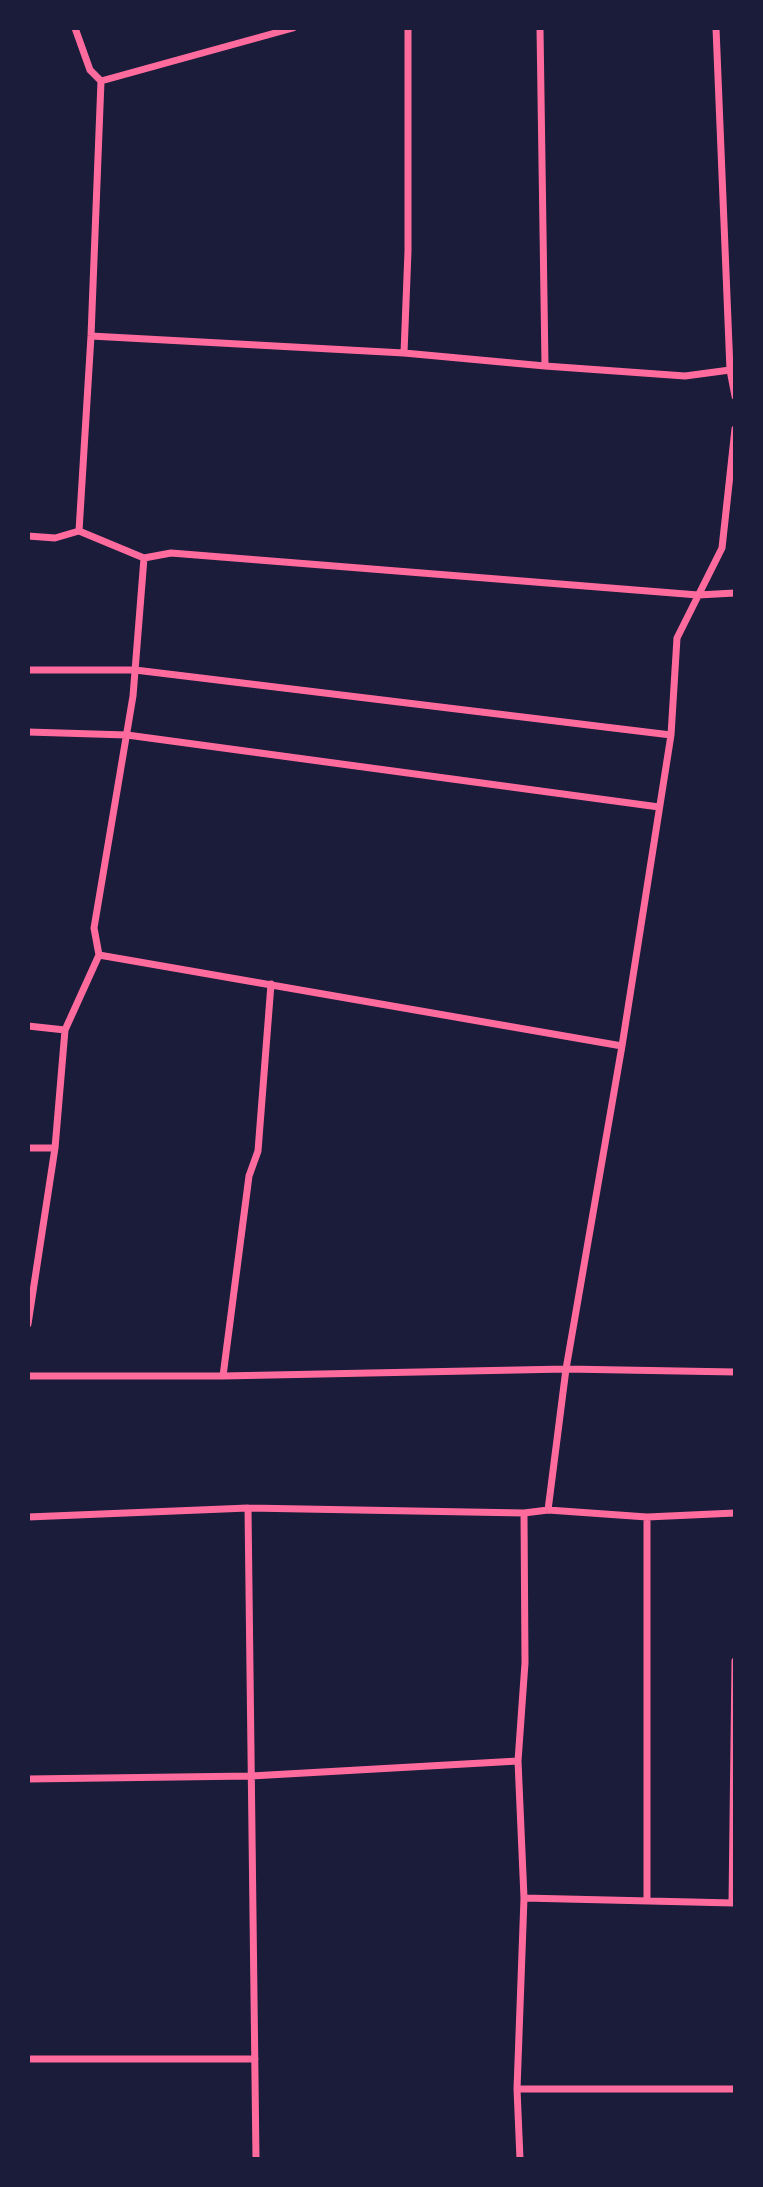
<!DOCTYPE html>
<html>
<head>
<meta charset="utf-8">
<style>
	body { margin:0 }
	#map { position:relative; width:763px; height:2187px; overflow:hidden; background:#1b1b3a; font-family:Manrope,sans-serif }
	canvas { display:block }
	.frame { position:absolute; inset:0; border:30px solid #1b1b3a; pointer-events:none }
</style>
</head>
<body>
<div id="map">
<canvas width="763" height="2187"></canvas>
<div class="frame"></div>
</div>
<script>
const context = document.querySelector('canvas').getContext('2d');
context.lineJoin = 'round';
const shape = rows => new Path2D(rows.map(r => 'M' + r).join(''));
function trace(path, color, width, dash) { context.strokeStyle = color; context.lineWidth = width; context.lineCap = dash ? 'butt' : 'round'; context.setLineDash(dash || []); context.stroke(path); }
trace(shape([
	[75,28,90,70,101,81,91,336,79,531],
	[540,28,545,366],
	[716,28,730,370,735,396],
	[101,81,293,28],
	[91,336,404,353,545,366,685,376,730,370,735,367],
	[404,353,408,251,408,28],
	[28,536,55,538,79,531,144,558,171,553,698,595,735,593],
	[28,670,135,670,671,735],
	[28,732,127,735,659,807],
	[99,955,622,1046],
	[28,1026,65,1030],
	[28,1148,55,1148],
	[28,1324,55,1148,65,1030,99,955,94,928,133,696,144,558],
	[28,1376,223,1376,566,1369,735,1372],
	[223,1376,249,1176,258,1151,271,984],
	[248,1508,524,1513,548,1510,647,1517,735,1513],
	[548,1510,566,1369,622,1046,671,735,677,638,722,548,735,429],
	[28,1517,248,1508,256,2159],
	[647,1517,647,1900],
	[28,1779,251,1776,518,1761],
	[524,1898,733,1903],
	[732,1903,735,1661],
	[28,2059,255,2059],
	[517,2089,735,2089],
	[520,2159,517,2089,524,1898,518,1761,525,1663,524,1513]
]), '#ff6b9d', 7);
</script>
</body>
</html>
